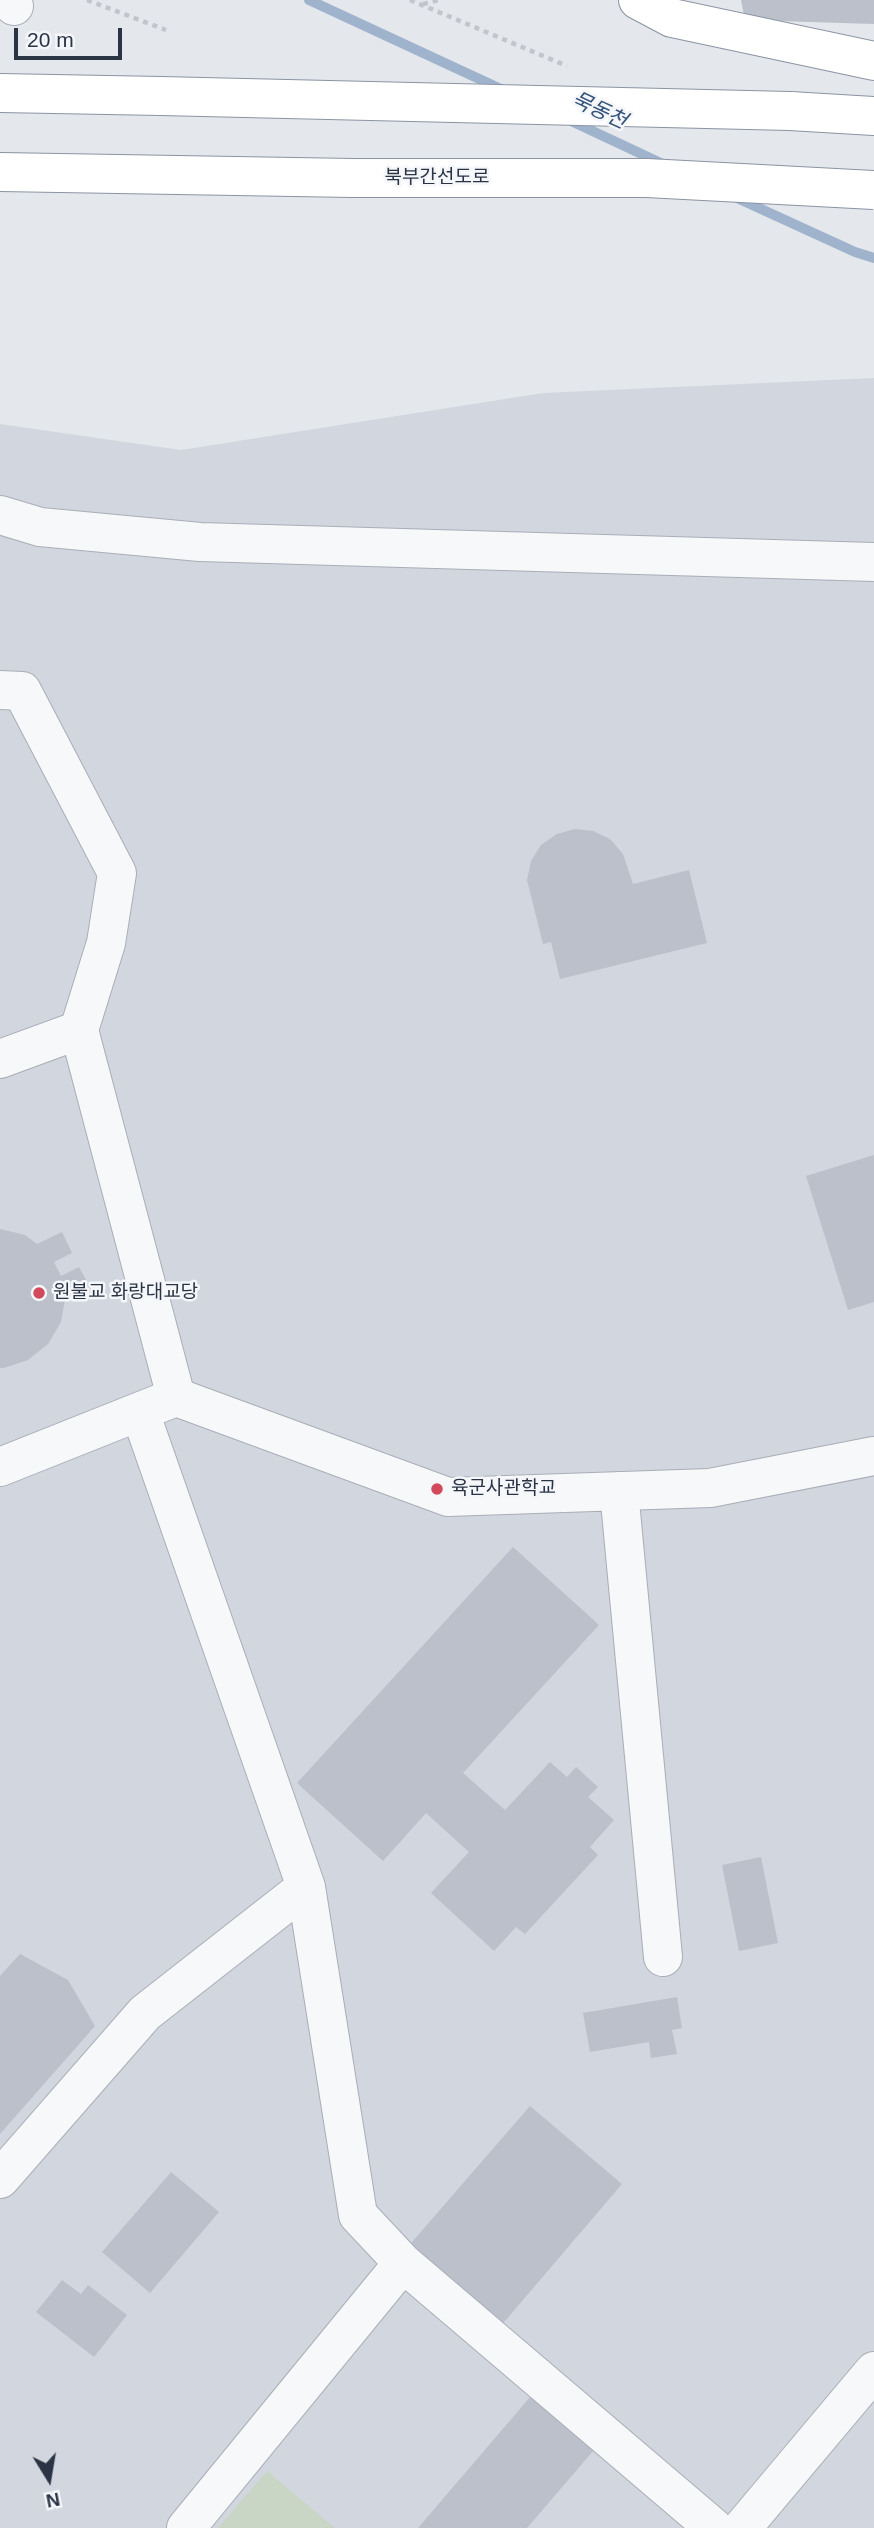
<!DOCTYPE html>
<html>
<head>
<meta charset="utf-8">
<style>
	body { margin:0 }
	#map { position:relative; width:874px; height:2528px; overflow:hidden; background:#e4e7ec; font-family:Arial,sans-serif }
	canvas { display:block }
	.north { position:absolute; left:14px; top:2444px; width:70px; height:70px; -webkit-text-stroke:5px #f4f6f9; paint-order:stroke; rotate:169deg; font-size:19px; font-weight:700; line-height:28px; text-align:center; color:#2b3445 }
	.north::after { content:''; display:block; margin:auto; width:24px; height:32px; background:#2b3445; clip-path:polygon(50% 0,100% 100%,50% 72%,0 100%) }
	.scale { position:absolute; left:14px; top:28px; width:108px; height:32px; box-sizing:border-box; border:4px solid #2b3445; border-top:0; padding-left:9px; font-size:21px; line-height:24px; white-space:nowrap; color:#2b3445; -webkit-text-stroke:5px #f4f6f9; paint-order:stroke }
</style>
</head>
<body>
<div id="map">
<canvas width="874" height="2528"></canvas>
<div class="north">N</div>
<div class="scale">20 m</div>
</div>
<script>
const context = document.querySelector('canvas').getContext('2d');
context.lineJoin = 'round';
function fillPath(path, color) { context.fillStyle = color; context.fill(path, 'evenodd'); }
const shape = rows => new Path2D(rows.map(r => 'M' + r).join(''));
function trace(path, color, width, dash) { context.strokeStyle = color; context.lineWidth = width; context.lineCap = dash ? 'butt' : 'round'; context.setLineDash(dash || []); context.stroke(path); }
function label(font, color, halo, rows, align = 'center') {
  context.font = font + ' Arial,"Noto Sans KR",sans-serif'; context.lineWidth = 5; context.setLineDash([]); context.textBaseline = 'middle'; context.strokeStyle = halo; context.fillStyle = color; for (const [text, x, y, turn = 0] of rows) {
    context.save(); context.translate(x, y); context.rotate((+turn || 0) * Math.PI / 180); context.textAlign = isNaN(turn) ? turn : align; if (halo) context.strokeText(text, 0, 0); context.fillText(text, 0, 0); context.restore();
  }
}
fillPath(shape([
	[874,378,874,2528,0,2528,0,424,181,450,543,393]
]), '#d2d6de');
fillPath(shape([
	[267,2471,335,2528,218,2528]
]), '#c9d6c5');
trace(shape([
	[309,0,503,90],
	[569,120,665,165],
	[737,198,855,252,874,258]
]), '#9fb4cc', 10);
fillPath(shape([
	[741,0,874,0,874,24,745,20],
	[575,829,593,831,610,839,623,854,633,884,689,870,707,943,560,979,551,942,543,944,527,880,531,861,541,845,557,834],
	[874,1155,874,1302,848,1310,806,1176],
	[0,1229,25,1235,37,1244,62,1232,72,1253,54,1262,61,1276,79,1267,90,1287,65,1300,61,1322,48,1344,28,1360,4,1368,0,1368],
	[513,1547,599,1625,463,1773,505,1810,550,1762,567,1777,576,1767,598,1787,588,1797,614,1820,590,1847,598,1855,525,1934,516,1927,494,1951,431,1893,469,1852,426,1813,383,1861,297,1783],
	[761,1857,778,1943,739,1951,722,1865],
	[20,1954,68,1980,95,2026,0,2134,0,1976],
	[677,1997,682,2028,672,2030,677,2054,651,2058,649,2042,590,2052,583,2013],
	[530,2106,622,2184,499,2328,406,2249],
	[171,2172,219,2212,150,2293,102,2252],
	[62,2280,81,2294,88,2285,127,2315,94,2357,36,2312],
	[537,2389,600,2443,527,2528,418,2528]
]), '#bbc0ca');
const minor = shape([
	[7,0,14,6],
	[0,515,40,527,200,542,874,562],
	[0,690,22,691,117,873,106,943,79,1030,176,1397],
	[0,1059,79,1030],
	[140,1412,306,1887,358,2215,403,2263],
	[0,1467,176,1397,448,1497,710,1488,874,1456],
	[619,1491,663,1957],
	[0,2179,145,2013,306,1887],
	[186,2528,403,2263,714,2528],
	[742,2528,874,2371]
]);
const highway = shape([
	[638,0,672,18,874,61],
	[0,93,161,96],
	[790,111,874,116],
	[0,172,353,178]
]);
trace(minor, '#a9aeb7', 40);
trace(highway, '#8b94a3', 40);
trace(shape([
	[87,0,166,30],
	[410,0,567,66],
	[423,4,439,0]
]), '#c2c5cb', 4.5, [5, 5]);
trace(minor, '#f7f8fa', 38);
trace(highway, '#fff', 38);
const highwayBridge = shape([
	[161,96,790,111],
	[353,178,647,178,874,190]
]);
trace(highwayBridge, '#8b94a3', 40, []);
trace(highwayBridge, '#fff', 38);
for (const [x, y, r, color] of [
	[39,1293,7,"#d1495b"],
	[437,1489,7,"#d1495b"]
]) { const dot = new Path2D(); dot.arc(x, y, r, 0, 2 * Math.PI); context.fillStyle = color; context.fill(dot); trace(dot, '#f4f6f9', 2.5); }
label('19px', '#2b3445', '#f4f6f9', [
	["북부간선도로",437,178]
]);
label('19px', '#2b3445', '#f4f6f9', [
	["원불교 화랑대교당",53,1293],
	["육군사관학교",451,1489]
], 'left');
label('italic 21px', '#34527a', '#f4f6f9', [
	["묵동천",599,111,25]
]);
</script>
</body>
</html>
